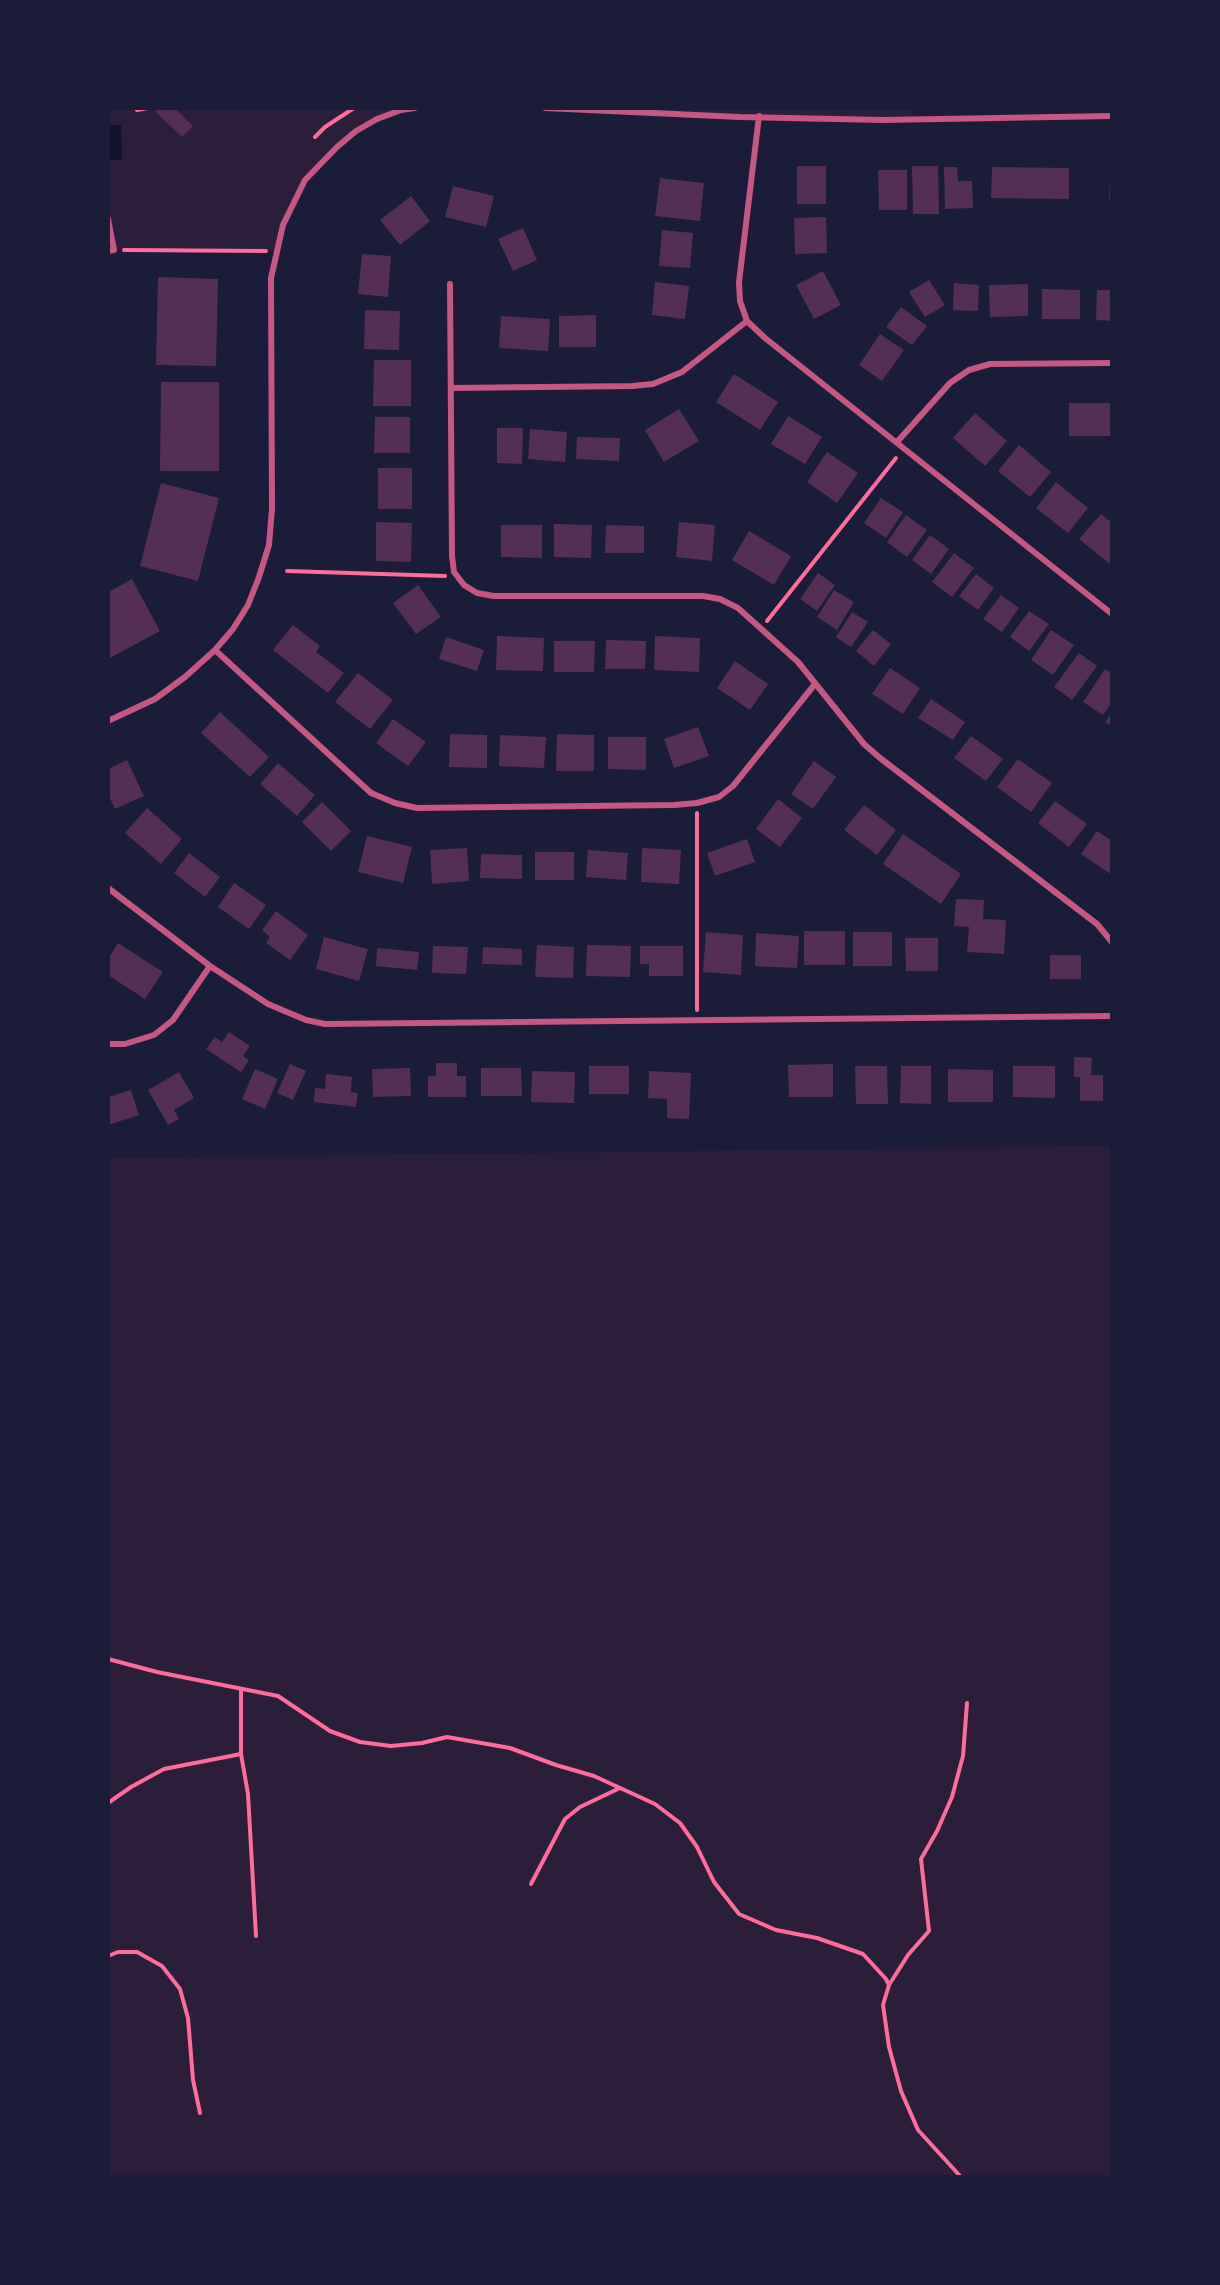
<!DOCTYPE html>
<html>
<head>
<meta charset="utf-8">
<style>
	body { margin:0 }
	#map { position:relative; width:1220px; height:2285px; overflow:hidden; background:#1b1b3a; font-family:Mulish,sans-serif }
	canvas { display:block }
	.frame { position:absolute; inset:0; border:110px solid #1b1b3a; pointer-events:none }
</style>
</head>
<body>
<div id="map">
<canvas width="1220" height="2285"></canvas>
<div class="frame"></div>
</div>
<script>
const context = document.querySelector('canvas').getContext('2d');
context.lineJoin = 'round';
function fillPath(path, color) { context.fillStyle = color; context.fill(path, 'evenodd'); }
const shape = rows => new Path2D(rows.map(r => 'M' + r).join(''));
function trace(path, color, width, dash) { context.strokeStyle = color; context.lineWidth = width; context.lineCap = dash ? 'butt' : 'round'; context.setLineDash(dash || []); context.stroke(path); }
fillPath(shape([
	[108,108,415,108,401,110,356,131,319,164,292,204,276,251,114,250,108,219],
	[545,108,914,108,913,119,883,120],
	[1112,1146,1112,2177,108,2177,108,1158]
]), '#2a1e3b');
fillPath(shape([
	[108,125,121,125,122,160,108,160]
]), '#12122b');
fillPath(shape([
	[158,108,175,108,193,126,182,137,155,111],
	[797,166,826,166,826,204,797,204],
	[912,166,938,166,939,214,913,214],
	[944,167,957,167,958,181,972,181,973,208,945,209],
	[992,167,1069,168,1069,199,991,198],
	[878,170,907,170,907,210,879,210],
	[660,178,704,183,700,221,655,216],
	[1110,182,1112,182,1112,201,1109,201],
	[453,186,494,196,486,227,445,217],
	[411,196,430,221,400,245,380,220],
	[826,217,827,253,795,254,794,218],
	[523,228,537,260,513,271,498,239],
	[662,230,693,233,690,268,659,266],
	[362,254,391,256,388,297,358,294],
	[823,271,841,305,814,319,796,285],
	[158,277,218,279,216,366,156,365],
	[929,280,945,305,925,317,909,292],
	[655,282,689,286,685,319,652,315],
	[954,283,979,285,978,311,953,310],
	[1028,284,1028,316,990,317,989,285],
	[1042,289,1080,290,1080,319,1042,319],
	[1097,290,1112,290,1112,321,1096,320],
	[901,307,927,326,912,345,886,327],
	[365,310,400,311,399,350,364,349],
	[596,315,596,347,559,347,559,316],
	[501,316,550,319,548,351,499,348],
	[880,334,904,350,882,381,859,365],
	[374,360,411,360,411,406,373,406],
	[734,374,778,402,760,430,716,402],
	[161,382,219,382,219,471,160,471],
	[1069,403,1110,403,1110,436,1069,436],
	[679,409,699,441,664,462,645,430],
	[975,413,1007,441,985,466,953,438],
	[788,416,822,437,805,464,771,444],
	[375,417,410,417,410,453,374,453],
	[497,428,523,428,522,464,497,463],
	[530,429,567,432,565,462,528,459],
	[577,437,620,438,619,461,576,459],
	[1019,445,1051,472,1030,497,998,471],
	[827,452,858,473,837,503,807,482],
	[378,468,412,468,412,509,378,509],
	[1056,482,1088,508,1068,533,1036,508],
	[161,483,219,498,198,581,140,566],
	[881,498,903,512,886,538,864,523],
	[1101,514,1112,523,1111,565,1079,539],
	[906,515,927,530,907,557,887,542],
	[376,522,412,523,411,562,376,561],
	[679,522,715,525,712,561,676,557],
	[554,524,592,525,591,558,554,557],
	[501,525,542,525,542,558,501,557],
	[606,525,644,526,644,553,605,553],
	[749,531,791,556,774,585,732,560],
	[930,535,949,549,931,574,912,560],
	[954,553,974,568,952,597,932,582],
	[818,573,835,585,817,611,800,599],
	[976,574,994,588,978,610,959,596],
	[132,579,160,631,108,659,108,592],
	[418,585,441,617,416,634,393,603],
	[834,590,854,602,837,630,817,617],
	[1001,595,1019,608,1002,632,983,619],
	[1029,611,1049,624,1029,651,1010,637],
	[852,612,868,622,851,647,836,637],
	[293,625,320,646,316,652,344,673,328,693,273,650],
	[873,630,891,644,874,666,856,651],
	[1051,630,1074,645,1053,675,1031,660],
	[497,636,544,638,543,671,496,670],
	[655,636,700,638,699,672,654,670],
	[446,637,484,650,477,671,439,659],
	[606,640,646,641,645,669,605,669],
	[554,641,595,641,594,672,554,672],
	[1079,653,1097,666,1072,700,1054,687],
	[735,661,768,684,750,710,717,688],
	[890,668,920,688,903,714,872,694],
	[1105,669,1112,673,1112,702,1103,715,1083,702],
	[358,673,393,700,370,729,335,702],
	[931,699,965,722,953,740,918,718],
	[220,712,269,757,250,777,201,733],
	[1112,712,1112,726,1105,722],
	[393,719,426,742,408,766,376,743],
	[698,727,709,756,674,768,664,739],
	[450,734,487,735,487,768,449,767],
	[557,734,594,735,594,771,556,771],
	[500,735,546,737,544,768,499,766],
	[971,736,1003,759,986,781,954,758],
	[608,737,646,737,646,770,608,769],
	[1018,759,1052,783,1031,812,997,787],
	[127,760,144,796,115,809,108,794,108,769],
	[814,761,836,777,813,809,791,794],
	[278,763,315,795,297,816,260,784],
	[778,799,802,818,780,847,756,829],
	[1055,801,1087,824,1069,847,1038,823],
	[322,802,351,831,331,851,302,822],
	[864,805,896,830,877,855,844,830],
	[147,808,182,839,161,864,125,833],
	[1097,831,1112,841,1112,875,1081,854],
	[903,834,961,874,941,904,883,864],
	[367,836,412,847,403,883,358,872],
	[747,839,755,862,715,876,707,853],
	[467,848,469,881,432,884,430,850],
	[642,848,681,850,679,884,641,882],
	[588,850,628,853,626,880,586,877],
	[535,852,574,852,574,880,535,880],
	[189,853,220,877,205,897,174,873],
	[481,854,522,855,522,879,480,878],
	[234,883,266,905,249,929,218,907],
	[956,899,984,900,983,919,1006,920,1004,954,967,952,969,927,954,926],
	[276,911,308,935,290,960,266,943,270,937,262,930],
	[804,931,845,931,845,965,804,965],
	[706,932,743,935,741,975,703,972],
	[853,932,892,932,892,966,853,966],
	[756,933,799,936,797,968,755,966],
	[324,937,368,949,359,981,316,969],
	[905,938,938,938,938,971,906,971],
	[118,943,163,972,145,999,108,975,108,959],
	[537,945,574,947,573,978,535,977],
	[587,945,631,946,630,977,586,976],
	[433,946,468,947,466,974,432,973],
	[640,946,683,946,683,976,649,976,649,964,640,964],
	[483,947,522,949,522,965,482,964],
	[377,948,419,952,417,970,376,966],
	[1050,955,1081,955,1081,979,1050,979],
	[229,1032,250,1046,243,1056,249,1060,241,1072,206,1049,215,1037,222,1042],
	[1074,1057,1092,1058,1091,1075,1103,1075,1103,1101,1080,1101,1080,1077,1074,1077],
	[436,1063,457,1063,457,1076,466,1076,466,1097,428,1097,428,1076,436,1076],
	[290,1064,306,1071,293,1100,277,1093],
	[833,1064,833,1097,789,1097,788,1065],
	[589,1066,629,1066,629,1094,589,1094],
	[855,1066,887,1066,888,1104,856,1104],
	[901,1066,931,1066,931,1104,900,1103],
	[1013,1066,1055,1066,1055,1098,1013,1097],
	[410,1068,411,1096,373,1097,372,1069],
	[481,1068,521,1068,522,1096,481,1096],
	[255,1069,278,1079,265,1109,242,1099],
	[948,1069,993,1070,993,1102,948,1102],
	[532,1071,575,1072,574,1103,531,1102],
	[649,1071,691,1073,689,1119,667,1118,667,1099,648,1098],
	[179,1072,194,1098,174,1110,179,1119,168,1125,148,1090],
	[326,1074,352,1077,351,1092,358,1093,356,1107,314,1102,315,1088,325,1089],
	[131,1090,139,1115,108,1125,108,1097]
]), '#542f53');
trace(shape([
	[136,108,137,110,148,108],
	[315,137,325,127,354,108],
	[124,250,266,251],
	[287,571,445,576],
	[767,621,896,458],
	[697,1010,697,813],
	[108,1659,157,1672,278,1696,330,1731,360,1742,391,1746,422,1743,447,1737,510,1748,556,1765,594,1776,655,1804,680,1823,697,1847,714,1882,739,1914,776,1930,817,1938,863,1954,886,1979,889,1985],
	[241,1689,241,1754,248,1794,256,1936],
	[108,1803,131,1787,164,1769,241,1754],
	[531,1884,565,1819,580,1807,620,1788],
	[108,1956,118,1952,137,1952,162,1966,180,1989,188,2018,193,2080,200,2113],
	[961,2177,918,2130,901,2091,889,2047,883,2005,889,1985,908,1955,929,1931,921,1859,937,1831,952,1797,963,1756,967,1703]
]), '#ff6b9d', 4);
trace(shape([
	[545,108,739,117,883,120,1112,116],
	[759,116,739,282,740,301,747,321,765,338,1112,614],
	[108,219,114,250,108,251],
	[450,284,452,556,454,572,464,585,477,593,494,596,703,596,720,599,738,608,798,662,864,744,880,758,1097,924,1112,942],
	[451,388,632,386,653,384,682,372,747,321],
	[897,442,950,383,969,370,990,364,1112,363],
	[215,650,371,793,395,803,417,808,674,805,697,803,719,797,733,786,815,684],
	[108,721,155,699,185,677,215,650,233,629,248,605,259,577,269,545,272,509,271,278,283,225,305,180,337,147,356,131,377,119,401,110,415,108],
	[108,888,210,966,268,1004,306,1020,325,1024,1112,1016],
	[108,1044,125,1044,154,1035,173,1020,210,966]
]), '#c65784', 6);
</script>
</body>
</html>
